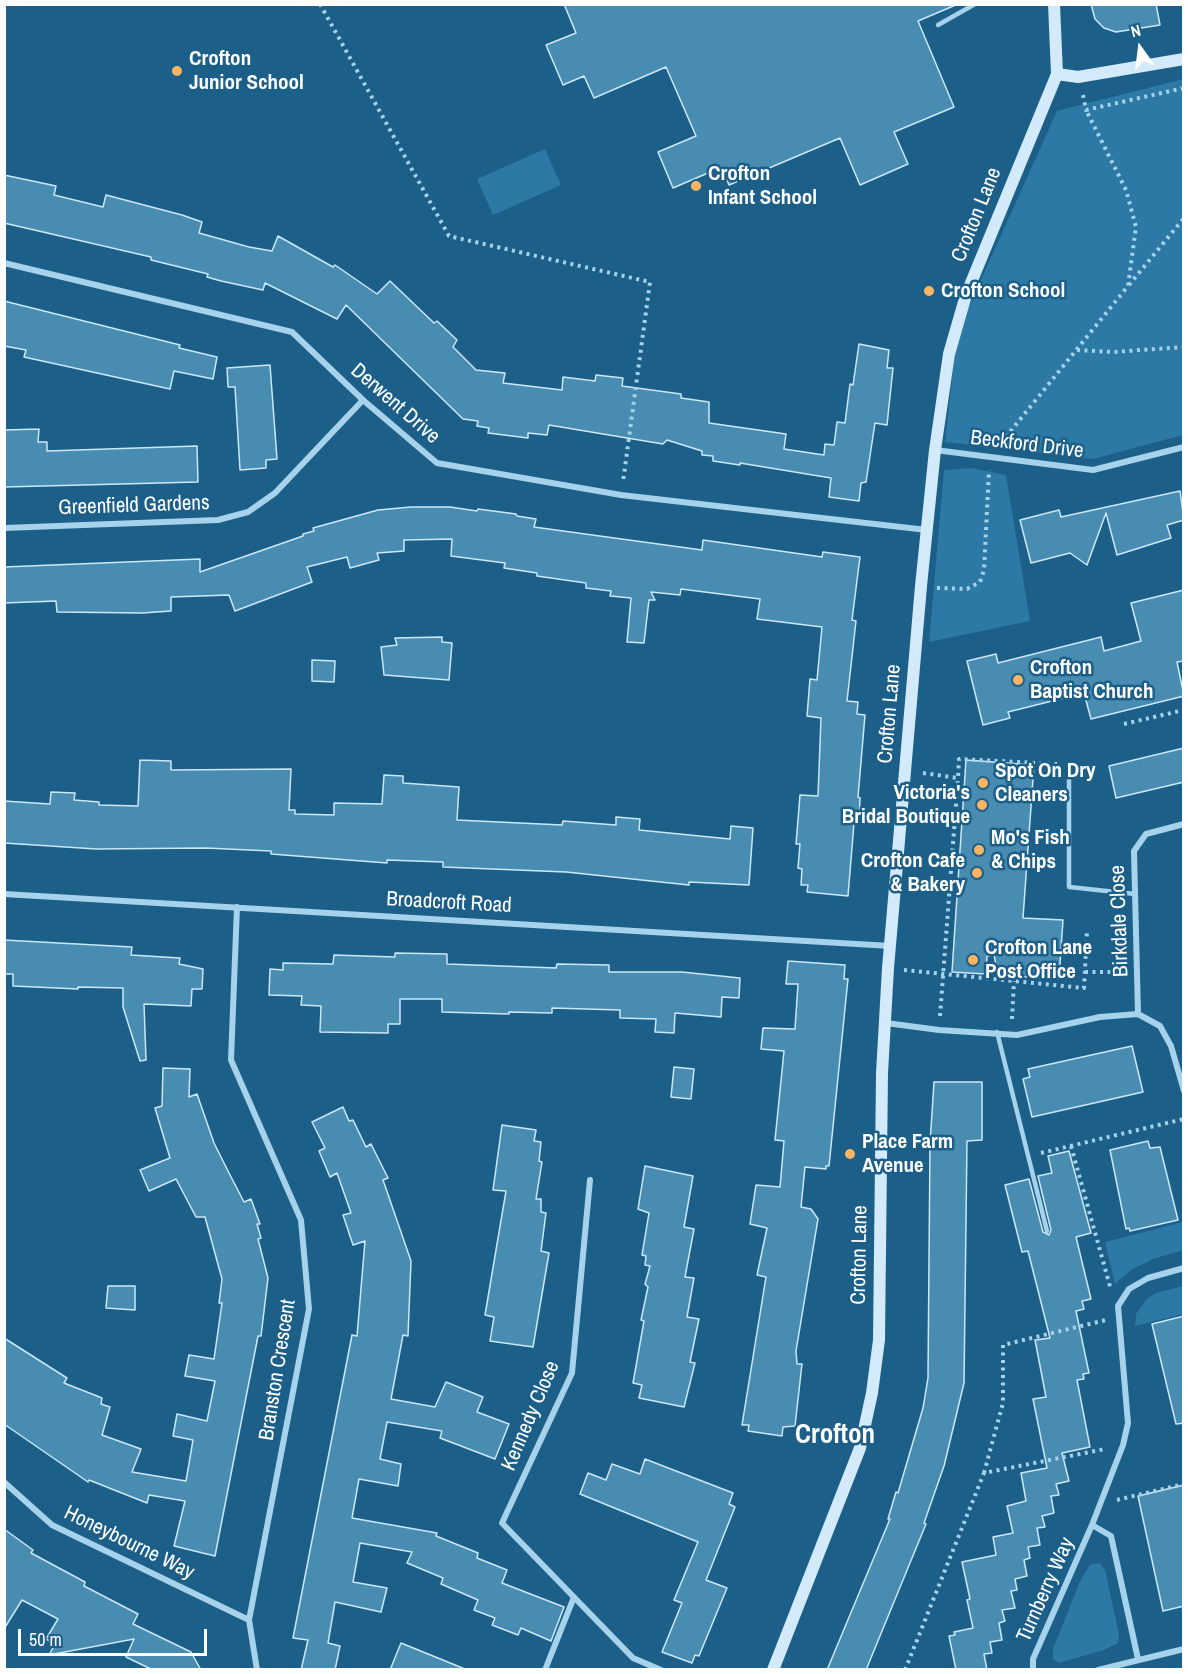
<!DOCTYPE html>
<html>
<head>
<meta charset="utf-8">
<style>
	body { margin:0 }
	#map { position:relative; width:1188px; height:1674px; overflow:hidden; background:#1c5f88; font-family:"Archivo Narrow",sans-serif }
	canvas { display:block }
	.frame { position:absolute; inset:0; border:6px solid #fff; pointer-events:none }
	.north { position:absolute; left:1110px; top:18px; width:60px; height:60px; -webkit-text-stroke:4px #1c5f88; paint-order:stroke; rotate:346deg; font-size:16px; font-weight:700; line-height:24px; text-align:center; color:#fff }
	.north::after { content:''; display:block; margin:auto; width:21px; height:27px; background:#fff; clip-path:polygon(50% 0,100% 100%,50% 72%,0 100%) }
	.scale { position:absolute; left:18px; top:1629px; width:189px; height:27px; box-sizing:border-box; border:3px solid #fff; border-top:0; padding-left:8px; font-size:18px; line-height:21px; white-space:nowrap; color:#fff; -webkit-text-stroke:4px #1c5f88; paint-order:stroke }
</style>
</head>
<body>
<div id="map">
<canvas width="1188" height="1674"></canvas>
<div class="frame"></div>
<div class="north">N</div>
<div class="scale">50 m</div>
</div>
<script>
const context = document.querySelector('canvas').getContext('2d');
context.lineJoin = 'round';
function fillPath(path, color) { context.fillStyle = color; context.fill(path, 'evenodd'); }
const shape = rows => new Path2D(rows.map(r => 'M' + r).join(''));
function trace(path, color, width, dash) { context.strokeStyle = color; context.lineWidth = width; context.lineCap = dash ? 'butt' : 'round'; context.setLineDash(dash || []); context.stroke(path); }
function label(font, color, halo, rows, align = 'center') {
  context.font = font + ' "Archivo Narrow",sans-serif'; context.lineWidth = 5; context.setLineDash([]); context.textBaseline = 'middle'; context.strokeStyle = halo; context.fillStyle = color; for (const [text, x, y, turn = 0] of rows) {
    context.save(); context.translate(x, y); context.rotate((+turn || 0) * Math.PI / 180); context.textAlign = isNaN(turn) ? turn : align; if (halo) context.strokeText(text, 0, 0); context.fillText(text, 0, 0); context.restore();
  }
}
fillPath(shape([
	[1183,79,1183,435,1093,459,945,442,957,333,1057,111],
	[545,149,561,185,493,215,477,179],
	[972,468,1006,475,1030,621,929,642,944,470],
	[1183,1222,1183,1250,1153,1259,1131,1270,1115,1284,1105,1242],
	[1183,1286,1183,1314,1135,1326,1136,1314,1147,1299,1156,1293],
	[1100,1563,1105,1570,1119,1634,1118,1643,1104,1650,1059,1663,1053,1659,1053,1649,1081,1579,1090,1565]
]), '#2c79a5');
const building = shape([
	[564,4,958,4,918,21,954,107,894,132,908,164,860,185,840,138,729,185,722,167,673,188,658,152,696,136,666,67,594,98,584,76,563,85,546,45,576,33,564,4],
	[1091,4,1156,4,1160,25,1116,32,1104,28,1095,19,1091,4],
	[4,175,56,186,54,195,103,207,106,195,182,215,202,222,199,233,249,247,272,251,278,236,333,267,335,265,377,294,390,281,434,323,437,321,457,340,453,347,476,370,505,373,503,383,562,390,563,377,595,381,596,375,623,378,622,386,681,394,681,398,709,402,709,423,786,434,784,449,824,455,825,444,834,445,837,422,845,423,850,384,853,385,859,344,889,350,887,368,893,368,887,425,875,423,866,482,861,483,859,501,829,497,831,478,740,463,740,465,713,461,713,456,702,455,702,451,667,440,663,444,549,425,547,435,528,433,528,438,488,433,489,428,477,426,478,421,463,419,346,305,337,319,265,283,263,290,221,281,207,277,208,274,151,260,151,257,4,223,4,175],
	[4,301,180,345,179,348,217,357,213,379,174,371,170,389,24,357,26,350,4,346,4,301],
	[270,365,277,459,266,460,266,468,240,470,235,387,228,387,227,368,270,365],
	[39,429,38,442,47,442,47,451,197,446,198,482,4,487,4,430,39,429],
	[1180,491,1184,520,1167,525,1171,538,1117,555,1106,513,1087,565,1070,553,1031,563,1020,520,1059,510,1061,517,1180,491],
	[411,507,450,507,477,511,478,509,516,514,517,516,536,519,534,527,702,550,703,540,822,557,823,552,860,557,852,620,856,621,847,701,858,702,857,714,865,715,858,797,860,798,859,823,854,823,848,896,807,892,808,885,801,885,802,869,798,868,800,844,796,844,800,795,818,796,821,718,807,716,810,679,817,680,822,627,757,619,760,599,681,589,680,595,651,592,655,600,649,600,644,643,627,642,631,598,610,596,611,591,586,588,586,583,537,576,537,573,504,568,505,563,451,556,452,539,404,540,404,551,377,553,379,560,350,568,347,557,307,567,312,582,235,611,229,595,171,597,171,611,142,613,57,612,56,601,4,603,4,567,200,559,200,572,303,536,303,534,314,531,313,528,378,510,411,507],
	[1184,590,1184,661,1177,662,1184,696,1091,719,1084,693,1008,712,1010,718,983,725,967,661,996,654,998,663,1101,637,1104,651,1141,641,1131,603,1184,590],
	[442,637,442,642,452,643,449,680,384,675,381,647,397,645,395,638,442,637],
	[312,660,335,661,334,682,312,681,312,660],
	[1184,748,1184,782,1116,798,1109,766,1184,748],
	[140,760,171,761,171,770,291,769,289,810,295,810,295,814,334,815,334,803,382,804,384,775,403,776,403,783,459,787,457,820,562,825,563,821,616,825,616,817,640,819,639,830,730,839,731,826,753,828,749,885,689,882,689,885,566,872,443,867,443,862,387,860,387,863,271,854,271,851,206,848,96,849,4,843,4,801,50,804,51,792,75,793,74,800,99,802,99,805,138,806,140,760],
	[966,760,1034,765,1023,918,1063,920,1059,979,998,975,994,955,987,956,986,974,952,972,966,760],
	[4,940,132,947,131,955,180,958,179,964,203,969,202,989,192,989,191,1006,144,1004,146,1060,140,1061,123,1007,123,988,78,987,78,989,13,986,13,974,4,974,4,940],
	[395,953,447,954,447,964,556,968,557,964,609,965,609,972,682,972,740,978,739,998,722,997,721,1017,675,1013,674,1033,655,1032,656,1019,620,1018,620,1010,552,1008,552,1013,509,1012,509,1014,442,1012,442,999,400,999,400,1024,388,1024,388,1033,320,1032,321,1006,301,1005,302,996,269,995,270,969,283,970,283,963,333,964,334,955,395,957,395,953],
	[788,961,845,965,844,979,848,979,829,1166,826,1166,826,1169,805,1167,801,1207,811,1209,818,1219,796,1351,797,1364,802,1364,795,1426,783,1427,782,1436,748,1431,749,1425,742,1425,766,1277,757,1275,767,1228,750,1224,756,1185,780,1187,784,1141,775,1140,784,1051,761,1049,763,1028,795,1029,798,984,786,984,788,961],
	[1132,1046,1143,1092,1032,1117,1023,1079,1030,1077,1028,1069,1132,1046],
	[674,1067,694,1069,691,1099,671,1097,674,1067],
	[163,1068,190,1069,189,1097,197,1094,214,1143,229,1173,244,1202,251,1199,260,1224,257,1224,261,1238,258,1239,268,1278,261,1336,258,1336,215,1556,174,1546,185,1501,149,1495,147,1503,89,1480,88,1482,4,1424,4,1338,67,1378,64,1383,102,1398,101,1404,110,1407,102,1435,141,1449,132,1472,186,1481,193,1440,173,1436,177,1414,207,1421,215,1381,185,1376,189,1355,214,1359,222,1303,219,1303,222,1279,205,1217,196,1217,176,1179,149,1191,140,1170,170,1158,155,1108,162,1106,163,1068],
	[934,1082,982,1082,982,1140,967,1141,964,1383,944,1466,924,1523,926,1524,866,1670,827,1670,890,1519,888,1519,896,1492,898,1493,923,1408,928,1378,930,1143,934,1082],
	[343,1107,349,1121,353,1120,366,1147,371,1144,388,1178,383,1180,411,1261,408,1336,403,1335,391,1399,435,1407,446,1382,483,1397,477,1412,509,1424,495,1459,440,1438,442,1431,387,1422,380,1459,401,1464,398,1486,359,1479,352,1518,437,1533,436,1536,478,1553,477,1558,507,1570,502,1583,564,1607,551,1641,521,1628,518,1635,492,1625,495,1618,474,1610,478,1600,441,1584,443,1578,407,1563,412,1552,360,1543,353,1582,387,1588,381,1612,335,1602,328,1643,340,1646,335,1670,301,1670,308,1640,293,1638,352,1335,357,1336,365,1241,353,1245,343,1215,351,1213,337,1173,330,1177,319,1151,325,1148,312,1122,343,1107],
	[502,1125,536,1130,534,1141,541,1142,539,1161,542,1162,536,1199,541,1199,541,1212,546,1213,541,1251,549,1253,533,1347,490,1341,494,1317,485,1315,506,1191,493,1190,502,1125],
	[1148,1141,1150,1148,1160,1147,1178,1220,1130,1231,1129,1228,1126,1229,1110,1150,1148,1141],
	[1069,1151,1091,1233,1076,1237,1091,1299,1082,1301,1084,1309,1076,1311,1089,1373,1083,1374,1084,1379,1077,1380,1090,1447,1062,1453,1069,1481,1056,1484,1059,1495,1051,1496,1054,1513,1042,1516,1045,1527,1037,1528,1040,1545,1028,1547,1030,1558,1024,1560,1027,1576,1015,1579,1017,1590,1011,1591,1015,1608,1002,1610,1005,1621,999,1623,1002,1640,990,1642,992,1653,984,1654,987,1670,956,1670,949,1636,955,1635,954,1632,973,1628,967,1600,970,1599,962,1562,996,1555,993,1537,1013,1533,1007,1506,1026,1501,1021,1473,1047,1468,1033,1399,1046,1397,1035,1340,1050,1338,1028,1251,1022,1252,1005,1185,1029,1179,1043,1232,1049,1235,1051,1230,1038,1176,1052,1173,1048,1156,1069,1151],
	[645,1166,693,1176,684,1227,694,1229,685,1277,694,1278,687,1317,699,1319,690,1362,695,1363,684,1407,639,1398,642,1385,633,1383,644,1321,641,1320,648,1287,645,1284,650,1266,645,1265,646,1256,642,1255,649,1213,638,1209,645,1166],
	[108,1286,135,1286,135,1310,106,1308,108,1286],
	[1184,1316,1184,1423,1176,1424,1152,1324,1184,1316],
	[645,1459,733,1493,729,1504,735,1507,706,1580,727,1588,699,1656,695,1655,692,1663,662,1652,682,1603,674,1600,698,1542,580,1494,588,1473,606,1480,612,1464,640,1474,645,1459],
	[1184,1485,1184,1606,1163,1611,1138,1496,1184,1485],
	[4,1529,33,1550,31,1553,85,1582,84,1586,138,1614,133,1624,191,1652,201,1670,153,1670,126,1657,134,1639,49,1655,55,1644,46,1639,58,1619,22,1600,4,1629,4,1529],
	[401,1643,465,1669,465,1670,390,1670,401,1643]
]);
fillPath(building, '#498cb2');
trace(building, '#cbe8f9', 1.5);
trace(shape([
	[320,4,449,236,650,282,623,482],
	[1083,95,1086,110,1184,88],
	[1129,285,1184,218],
	[1077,350,1113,352,1184,347],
	[1001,443,1128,286,1136,227,1126,190,1086,110],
	[937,588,967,589,980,582,984,570,989,470],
	[1124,724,1184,710],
	[923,773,958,778,959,759,1057,764],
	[914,880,950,884],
	[904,970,1084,988,1087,931],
	[1085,972,1122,972],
	[940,1016,958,778],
	[1012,1019,1014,981],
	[1071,1146,1111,1290],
	[1041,1153,1184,1119],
	[984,1473,1003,1403,1003,1345,1106,1320],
	[1117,1500,1184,1484],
	[905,1670,984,1473,1105,1449]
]), '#a6d2ec', 4, [3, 4.5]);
trace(shape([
	[938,25,975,4],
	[1069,765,1069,887,1135,894],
	[997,1032,1047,1231]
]), '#a6d2ec', 4.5);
trace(shape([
	[4,263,292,332,363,400,437,463,621,495,927,530],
	[935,450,1093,470,1184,447],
	[4,528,218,520,248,512,275,493,363,400],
	[4,894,891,946],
	[237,907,231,1060,301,1220,309,1309,249,1620,257,1670],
	[1138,1014,1134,851,1146,834,1184,824],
	[886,1023,939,1030,1017,1035,1100,1017,1138,1014,1160,1026,1171,1046,1184,1091],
	[590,1180,572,1373,502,1523,633,1658,661,1670],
	[4,1482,52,1525,249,1620],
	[1138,1659,1111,1536,1092,1525,1123,1445,1128,1423,1118,1306,1129,1289,1148,1278,1184,1268],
	[545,1670,574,1597],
	[1033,1670,1033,1659,1092,1525],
	[1098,1670,1184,1649]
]), '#a6d2ec', 6);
trace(shape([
	[1057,74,1078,77,1184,59],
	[773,1670,860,1448,872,1393,879,1340,882,1073,888,968,921,586,935,450,949,354,966,295,1057,74,1054,4]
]), '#d2eaf9', 12);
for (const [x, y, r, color] of [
	[177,71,6,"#fcb463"],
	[696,186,6,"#fcb463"],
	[929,291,6,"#fcb463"],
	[1018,680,6,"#fcb463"],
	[983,783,6,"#fcb463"],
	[982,805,6,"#fcb463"],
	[979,850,6,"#fcb463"],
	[977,873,6,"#fcb463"],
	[973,960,6,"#fcb463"],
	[850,1154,6,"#fcb463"]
]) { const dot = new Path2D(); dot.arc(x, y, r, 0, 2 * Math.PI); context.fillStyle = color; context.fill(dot); trace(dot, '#1c5f88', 2); }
label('bold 21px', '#fff', '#1c5f88', [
	["Crofton",189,59],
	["Junior School",189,83],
	["Crofton",708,174],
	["Infant School",708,198],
	["Crofton School",941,291],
	["Crofton",1030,668],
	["Baptist Church",1030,692],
	["Spot On Dry",995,771],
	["Cleaners",995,795],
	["Victoria's",970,793,"right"],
	["Bridal Boutique",970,817,"right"],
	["Mo's Fish",991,838],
	["& Chips",991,862],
	["Crofton Cafe",965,861,"right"],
	["& Bakery",965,885,"right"],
	["Crofton Lane",985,948],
	["Post Office",985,972],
	["Place Farm",862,1142],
	["Avenue",862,1166]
], 'left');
label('21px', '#fff', '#1c5f88', [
	["Crofton Lane",977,215,-68],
	["Derwent Drive",395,404,41],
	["Beckford Drive",1027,445,7],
	["Greenfield Gardens",134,506,-2],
	["Crofton Lane",890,714,-85],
	["Broadcroft Road",449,903,3],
	["Birkdale Close",1120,921,-92],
	["Crofton Lane",860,1255,-89],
	["Branston Crescent",278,1370,-81],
	["Kennedy Close",531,1416,-67],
	["Honeybourne Way",129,1543,26],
	["Turnberry Way",1046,1590,-66]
]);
label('bold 27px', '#fff', '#1c5f88', [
	["Crofton",835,1436]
]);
</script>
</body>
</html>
